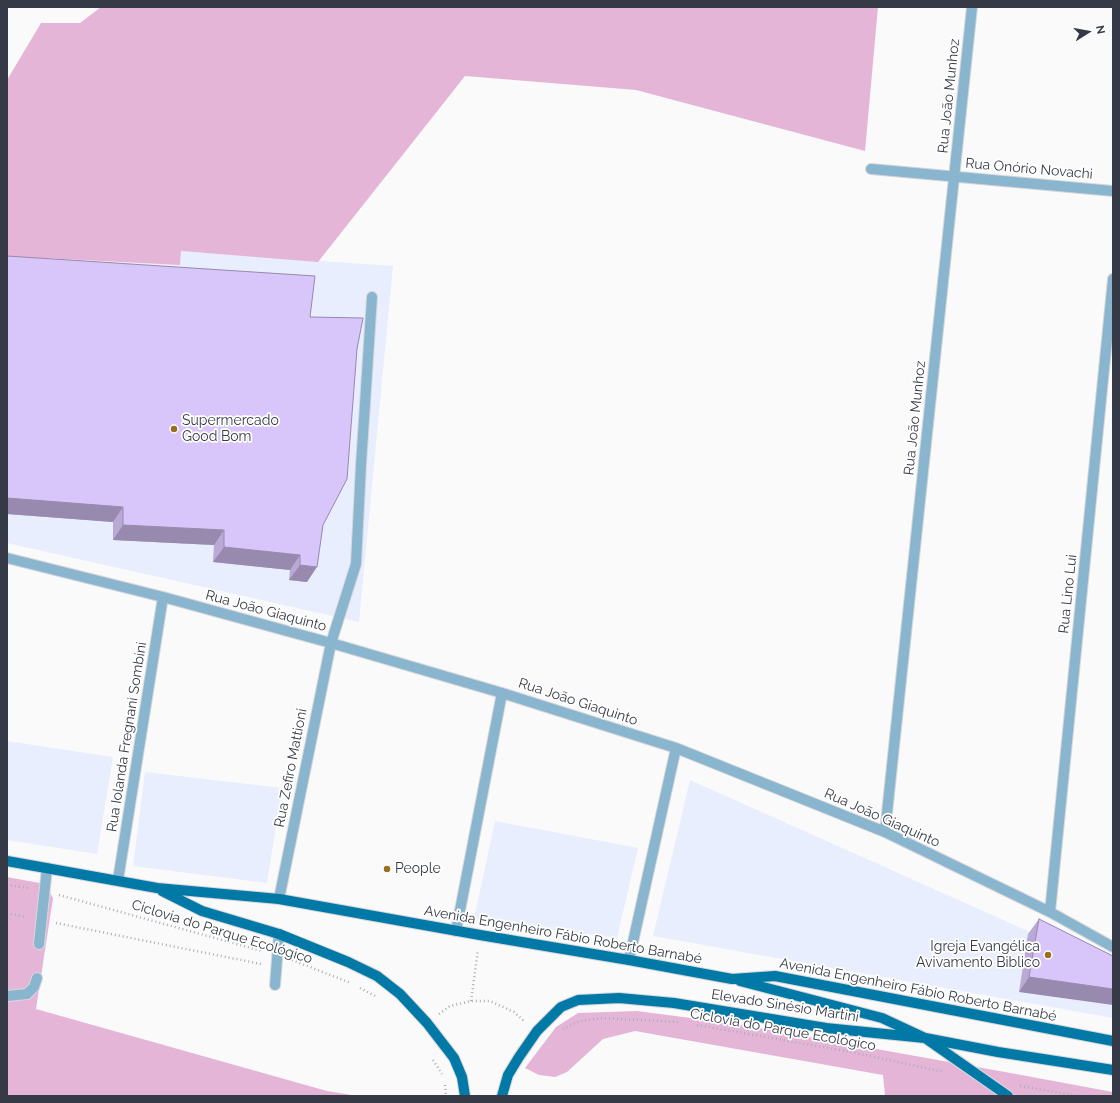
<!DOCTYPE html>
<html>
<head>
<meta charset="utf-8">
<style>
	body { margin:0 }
	#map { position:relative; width:1120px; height:1103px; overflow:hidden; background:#fafafa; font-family:Raleway,sans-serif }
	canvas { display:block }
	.frame { position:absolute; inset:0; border:8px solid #363a46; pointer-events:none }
	.north { position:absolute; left:1068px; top:12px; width:40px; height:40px; -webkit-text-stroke:3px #fff; paint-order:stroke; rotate:79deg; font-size:11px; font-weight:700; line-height:16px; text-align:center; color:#363a46 }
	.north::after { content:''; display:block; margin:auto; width:14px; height:18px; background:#363a46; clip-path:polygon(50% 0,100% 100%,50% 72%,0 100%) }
</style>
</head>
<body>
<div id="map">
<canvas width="1120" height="1103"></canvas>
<div class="frame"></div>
<div class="north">N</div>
</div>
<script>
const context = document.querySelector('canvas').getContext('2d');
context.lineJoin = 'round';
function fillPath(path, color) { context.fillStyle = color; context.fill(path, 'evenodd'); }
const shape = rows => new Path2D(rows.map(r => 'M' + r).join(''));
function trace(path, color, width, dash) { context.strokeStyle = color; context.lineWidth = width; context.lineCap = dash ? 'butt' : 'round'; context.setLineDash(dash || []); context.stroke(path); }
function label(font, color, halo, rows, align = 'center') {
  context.font = font + ' Raleway,sans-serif'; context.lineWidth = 3.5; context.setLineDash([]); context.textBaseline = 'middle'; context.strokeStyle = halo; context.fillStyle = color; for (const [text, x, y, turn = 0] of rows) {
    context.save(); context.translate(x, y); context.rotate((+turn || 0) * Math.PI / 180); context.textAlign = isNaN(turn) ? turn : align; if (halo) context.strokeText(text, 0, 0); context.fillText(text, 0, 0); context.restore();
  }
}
fillPath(shape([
	[181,251,393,266,359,622,7,543,7,271,41,258,180,265],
	[7,741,113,757,97,854,7,840],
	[145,772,282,788,267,883,133,866],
	[690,780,1113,969,1113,1018,653,936],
	[495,821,638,848,617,938,474,919]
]), '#e8eefd');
fillPath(shape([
	[101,7,878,7,865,151,636,90,465,76,318,262,181,251,180,265,41,258,7,271,7,80,41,23,80,23],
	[7,877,45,884,53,898,36,1009,327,1091,358,1096,7,1096],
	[637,1011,737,1024,1005,1072,1113,1092,1113,1096,885,1096,883,1075,635,1031,603,1039,567,1072,555,1077,539,1075,525,1068,556,1027,578,1013]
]), '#e5b5d8');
const service = shape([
	[331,643,356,564,361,465,372,297],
	[39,944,47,868],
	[275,985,279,934],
	[7,996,27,994,34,987,37,978]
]);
const minor = shape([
	[871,169,1113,191],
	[7,558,163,597,331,643,502,693,676,748,885,832,1050,912,1113,947],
	[885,832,972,7],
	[118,880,163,597],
	[279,899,331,643],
	[1050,912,1113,279],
	[456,931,502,693],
	[629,960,676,748]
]);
const primary = shape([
	[7,861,157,888,279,899,480,935,629,960,732,979,775,976,1113,1041],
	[162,891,202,911,279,934,348,962,377,976,400,994,427,1023,454,1058,462,1077,465,1096],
	[740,981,882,1018,925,1038,1008,1096],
	[502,1096,508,1075,519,1057,537,1031,561,1007,578,1000,619,998,674,1003,826,1028,925,1038,998,1052,1113,1070]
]);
trace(service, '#d7d7da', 12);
trace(minor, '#d7d7da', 12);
trace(primary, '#d7d7da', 12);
trace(shape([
	[7,885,28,888],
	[59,895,262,951],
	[7,913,26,917],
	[56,923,261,964],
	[292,960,351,983],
	[360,988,375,996],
	[471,1001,478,950],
	[439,1014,450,1006,471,1001,490,1001,514,1012,525,1022],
	[697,1025,851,1052,944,1072],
	[563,1029,580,1021,602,1018,679,1022],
	[433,1060,442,1074],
	[445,1085,446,1096],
	[1020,1086,1078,1096]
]), '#acaeb3', 2.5, [1, 3]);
trace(service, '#89b5cf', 10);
trace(minor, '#89b5cf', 10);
trace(primary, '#0079a7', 10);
fillPath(shape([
	[7,256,310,317,357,349,323,525,307,582,289,580,290,570,213,562,214,545,113,540,113,522,7,514],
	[1039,919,1113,956,1019,992,1028,934]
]), '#baa9d6');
fillPath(shape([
	[7,498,123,507,113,522,7,514],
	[123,525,224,530,214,545,113,540],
	[224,547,300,555,290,570,213,562],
	[300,565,317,567,307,582,289,580],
	[1029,977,1113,989,1113,1005,1019,992]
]), '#978aae');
const building = shape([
	[7,256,315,276,310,317,363,318,357,349,347,479,323,525,317,567,300,565,300,555,224,547,224,530,123,525,123,507,7,498,7,256],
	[1039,919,1113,956,1113,989,1029,977,1039,919]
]);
fillPath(building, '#d8c5f9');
trace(building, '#978aae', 1);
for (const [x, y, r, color] of [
	[174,429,4,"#9a6e1d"],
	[387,869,4,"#9a6e1d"],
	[1048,955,4,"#9a6e1d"]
]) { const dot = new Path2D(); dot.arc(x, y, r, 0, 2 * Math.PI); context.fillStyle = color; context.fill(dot); trace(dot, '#fff', 1.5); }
label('14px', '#363a46', '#fff', [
	["Rua João Munhoz",949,96,-84],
	["Rua Onório Novachi",1029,169,5],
	["Rua João Munhoz",915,418,-84],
	["Rua Lino Lui",1068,594,-84],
	["Rua João Giaquinto",266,611,15],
	["Rua João Giaquinto",578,702,18],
	["Rua Iolanda Fregnani Sombini",127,737,-81],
	["Rua Zefiro Mattioni",291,768,-79],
	["Rua João Giaquinto",882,818,24],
	["Ciclovia do Parque Ecológico",222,932,17],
	["Avenida Engenheiro Fábio Roberto Barnabé",563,935,10],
	["Avenida Engenheiro Fábio Roberto Barnabé",918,990,11],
	["Elevado Sinésio Martini",785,1006,9],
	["Ciclovia do Parque Ecológico",783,1030,10]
]);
label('14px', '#363a46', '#fff', [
	["Supermercado",182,421],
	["Good Bom",182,437],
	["People",395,869],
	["Igreja Evangélica",1040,947,"right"],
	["Avivamento Biblico",1040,963,"right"]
], 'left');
</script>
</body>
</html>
